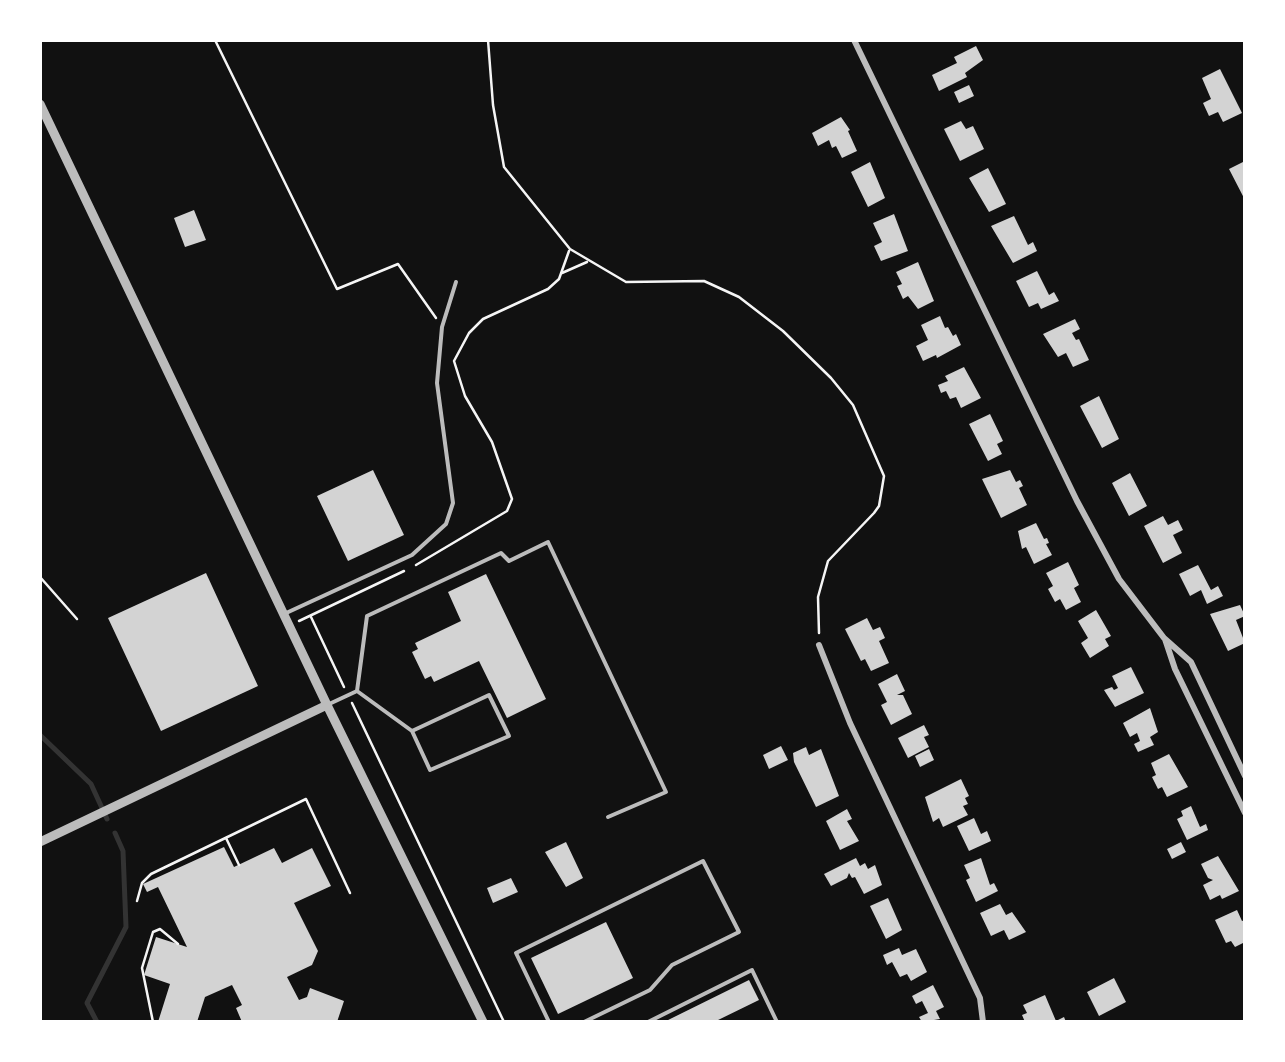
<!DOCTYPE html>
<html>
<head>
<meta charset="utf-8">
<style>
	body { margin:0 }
	#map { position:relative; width:1285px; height:1062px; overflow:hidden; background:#111; font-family:"Times New Roman",serif }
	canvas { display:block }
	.frame { position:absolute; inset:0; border:42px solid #fff; pointer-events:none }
</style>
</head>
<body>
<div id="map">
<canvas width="1285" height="1062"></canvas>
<div class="frame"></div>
</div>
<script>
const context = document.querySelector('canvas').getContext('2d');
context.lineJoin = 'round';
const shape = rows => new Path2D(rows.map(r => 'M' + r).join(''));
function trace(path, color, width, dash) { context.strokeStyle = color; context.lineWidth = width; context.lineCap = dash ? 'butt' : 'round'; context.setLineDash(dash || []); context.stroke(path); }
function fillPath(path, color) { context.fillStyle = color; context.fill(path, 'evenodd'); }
trace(shape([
	[40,735,91,784,107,819],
	[97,1022,87,1003,126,927,123,851,115,833]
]), '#333', 5);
fillPath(shape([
	[976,46,983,60,965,73,967,77,939,91,932,75,957,63,954,57],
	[1220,69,1242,113,1223,122,1218,112,1209,116,1203,103,1211,99,1202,78],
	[969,85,974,96,959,103,954,92],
	[841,117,850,130,848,131,857,151,842,158,836,146,832,148,829,140,818,146,812,133],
	[961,121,966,129,973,126,984,149,960,161,944,129],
	[1245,161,1245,200,1229,169],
	[870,162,885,198,868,207,851,172],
	[988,168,1006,204,989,212,969,178],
	[194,210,206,240,185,247,174,218],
	[894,214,908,251,881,261,874,246,882,242,873,223],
	[1014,216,1028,245,1033,242,1037,251,1013,263,991,226],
	[918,262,934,301,918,309,908,296,903,299,897,286,902,284,896,272],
	[1037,271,1049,295,1054,292,1059,301,1041,309,1038,303,1029,307,1016,281],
	[940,316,945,328,948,327,953,336,956,334,961,345,937,358,936,355,923,361,916,346,928,340,921,325],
	[1075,319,1080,329,1072,333,1076,340,1079,339,1089,360,1073,367,1066,353,1058,357,1043,334],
	[964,367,981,398,961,408,956,397,950,399,946,391,941,393,938,385,948,381,945,376],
	[1099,396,1119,439,1102,448,1080,406],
	[990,414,1003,441,997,444,1002,454,988,461,969,424],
	[373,470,404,535,348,561,317,496],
	[1010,470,1016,482,1020,480,1023,486,1019,488,1027,505,1001,518,982,479],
	[1130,473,1147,506,1129,516,1112,483],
	[1163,516,1168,525,1178,520,1183,530,1173,535,1182,553,1163,563,1144,526],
	[1036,523,1044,539,1047,538,1049,543,1046,544,1052,555,1034,564,1026,547,1022,549,1018,531],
	[1068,562,1079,585,1074,588,1081,602,1066,610,1060,599,1055,602,1048,589,1053,586,1046,573],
	[1198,565,1211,590,1218,586,1223,596,1207,604,1201,590,1190,596,1179,574],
	[206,573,258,686,161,731,108,618],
	[486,574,546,699,507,718,479,661,434,682,431,676,425,679,412,652,418,649,415,643,461,621,448,592],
	[1240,605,1245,616,1236,620,1245,643,1228,651,1210,614],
	[1096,610,1111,636,1105,639,1109,646,1090,658,1081,643,1088,638,1078,621],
	[867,618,873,630,880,627,885,638,879,641,889,663,871,671,865,659,861,661,845,629],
	[1131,667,1144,693,1115,707,1104,690,1112,687,1114,690,1118,688,1112,676],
	[897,674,905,691,897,695,903,695,912,714,891,725,881,705,887,702,878,684],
	[1150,708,1158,732,1150,737,1154,745,1138,752,1134,744,1140,741,1137,733,1130,737,1123,723],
	[924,725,929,735,924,737,929,747,908,758,898,738],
	[781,746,788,760,769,769,763,755],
	[806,747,809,755,821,749,839,796,816,807,794,762,793,753],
	[929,749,934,760,920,767,915,756],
	[1169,754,1188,787,1167,797,1162,787,1158,789,1152,777,1156,775,1151,763],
	[961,779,969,796,965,798,968,804,963,806,968,815,943,827,939,818,933,822,925,797],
	[1191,806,1200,827,1206,824,1208,830,1187,840,1177,819,1183,816,1181,811],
	[847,809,852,819,847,821,859,841,840,850,826,821],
	[974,818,981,834,987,831,991,841,969,851,957,826],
	[566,842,583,878,566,887,545,852],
	[1181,842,1186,852,1172,859,1167,849],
	[224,847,234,867,274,848,282,863,312,848,331,886,294,903,318,951,312,965,287,977,299,1000,307,997,310,988,344,1001,337,1022,242,1022,236,1008,242,1005,232,985,205,997,197,1022,158,1022,170,984,144,975,156,937,187,947,158,887,147,892,143,884],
	[1218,856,1239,891,1222,899,1220,895,1210,900,1203,885,1213,880,1208,878,1201,864],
	[856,858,860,866,865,863,868,869,875,865,882,885,864,894,855,877,852,878,849,873,847,878,831,886,824,874],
	[981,858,990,885,994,883,998,891,976,902,966,880,970,878,964,865],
	[511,878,518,892,493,903,487,888],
	[888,898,902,930,886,939,870,906],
	[1000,904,1006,915,1012,912,1026,932,1009,940,1004,930,991,936,980,913],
	[1237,910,1242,921,1245,920,1245,942,1235,947,1231,941,1226,943,1215,920],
	[606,922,633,978,558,1014,531,958],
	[899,948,902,955,916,949,927,972,911,981,907,974,900,977,892,962,887,965,883,955],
	[1114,978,1126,1002,1099,1016,1087,992],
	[749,980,759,1000,714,1022,664,1022],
	[933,985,944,1007,936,1011,940,1019,922,1022,919,1017,928,1013,922,1001,916,1004,912,996],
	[1045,995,1056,1021,1064,1017,1066,1022,1025,1022,1022,1015,1027,1013,1023,1005]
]), '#d3d3d3');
trace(shape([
	[215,40,337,289,398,264,436,318],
	[488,40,493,105,504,167,570,249,626,282,704,281,739,297,783,331,831,378,853,405,884,476,879,506,874,513,828,561,818,597,819,633],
	[562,273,587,262],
	[416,565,507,511,512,499,492,442,465,396,454,361,469,333,483,319,548,289,559,279,569,251],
	[40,577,77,619],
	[311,617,344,687],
	[299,621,404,571],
	[352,703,504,1022],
	[226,838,239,865],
	[137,901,142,883,151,874,306,799,350,893],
	[153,1022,142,968,153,932,160,929,178,944]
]), '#f5f5f5', 2.5);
trace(shape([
	[284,614,412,555,446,524,453,503,437,383,442,327,456,282],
	[357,691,367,616,501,553,509,561,548,542,666,792,608,817],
	[327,705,357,691,412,731,430,770,509,736,489,695,412,731],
	[549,1022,516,953,703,861,739,932,672,965,650,990,584,1022],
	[648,1022,752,970,777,1022]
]), '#bcbcbc', 4);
trace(shape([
	[854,40,1077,501,1119,579,1164,638,1191,662,1245,776],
	[1165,639,1175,669,1245,813],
	[819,645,850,723,980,998,983,1022]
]), '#bcbcbc', 6);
trace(shape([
	[40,104,327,705,483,1022],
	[40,842,327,705]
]), '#bcbcbc', 9);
</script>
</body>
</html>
